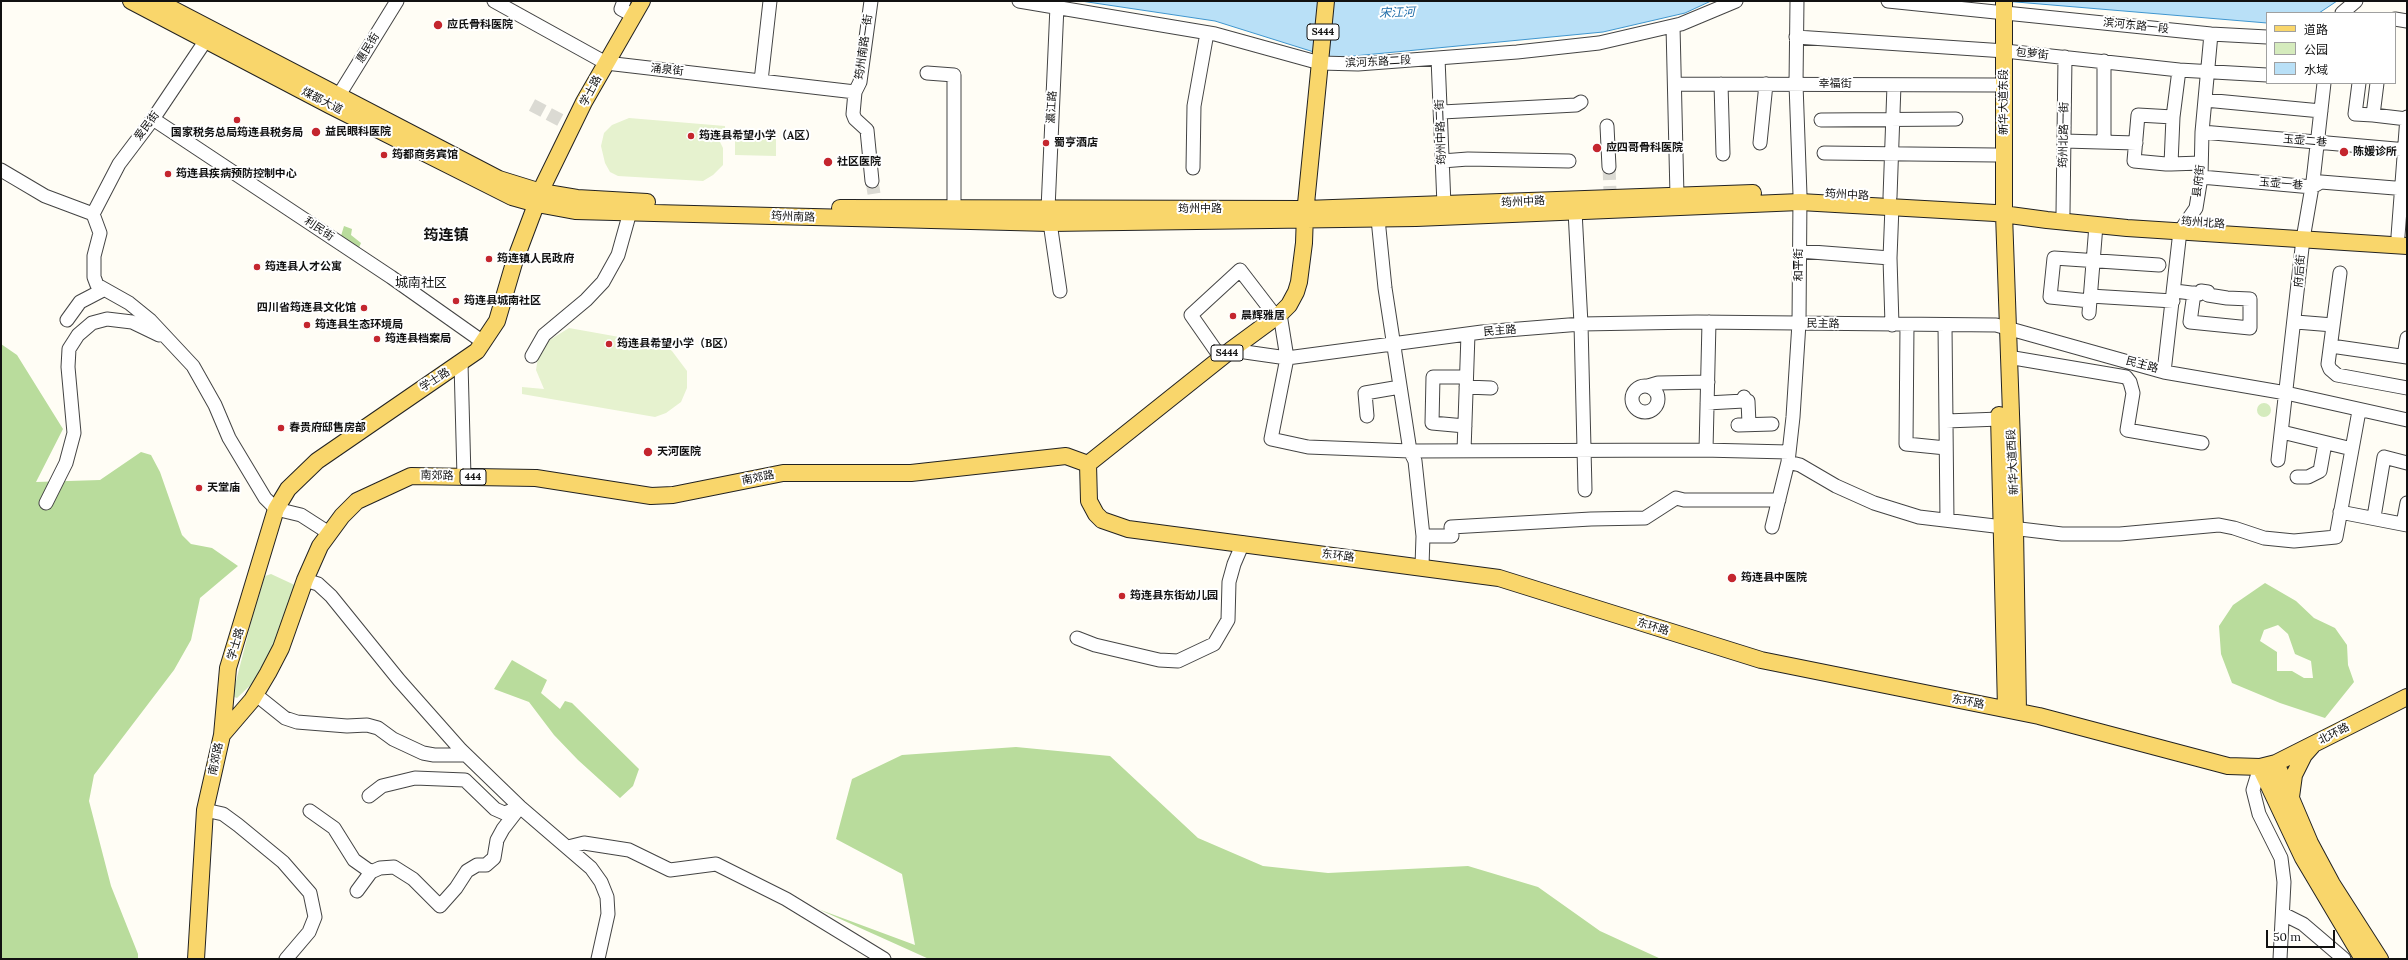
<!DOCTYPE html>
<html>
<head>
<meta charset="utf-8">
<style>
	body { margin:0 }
	#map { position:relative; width:2408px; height:960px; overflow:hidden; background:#fffdf5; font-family:Lora,"Noto Sans SC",serif }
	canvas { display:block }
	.frame { position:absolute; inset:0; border:2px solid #111; pointer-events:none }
	.legend { position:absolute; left:2266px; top:12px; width:130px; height:72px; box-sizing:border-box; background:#fff; border:1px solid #a0a0a0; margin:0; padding:5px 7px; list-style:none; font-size:12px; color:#111 }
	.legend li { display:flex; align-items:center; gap:8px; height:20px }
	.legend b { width:20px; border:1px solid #a0a0a0 }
	.scale { position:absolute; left:2266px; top:930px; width:69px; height:18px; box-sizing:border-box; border:2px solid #111; border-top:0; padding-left:5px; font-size:12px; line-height:14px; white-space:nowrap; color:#111; -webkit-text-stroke:3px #fff; paint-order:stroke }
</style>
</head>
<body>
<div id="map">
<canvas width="2408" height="960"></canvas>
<div class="frame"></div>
<ul class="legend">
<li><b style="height:5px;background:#f9d66b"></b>道路</li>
<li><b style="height:11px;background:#d5ebbd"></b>公园</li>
<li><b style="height:11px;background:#b9e0f7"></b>水域</li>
</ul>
<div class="scale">50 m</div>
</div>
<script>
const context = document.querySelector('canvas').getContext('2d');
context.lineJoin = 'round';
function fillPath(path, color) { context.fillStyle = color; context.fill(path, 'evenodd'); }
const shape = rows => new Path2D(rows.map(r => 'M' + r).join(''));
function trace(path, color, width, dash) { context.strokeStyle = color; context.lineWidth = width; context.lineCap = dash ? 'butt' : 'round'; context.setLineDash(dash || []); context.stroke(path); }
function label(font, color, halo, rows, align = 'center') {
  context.font = font + ' Lora,"Noto Sans SC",serif'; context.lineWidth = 4; context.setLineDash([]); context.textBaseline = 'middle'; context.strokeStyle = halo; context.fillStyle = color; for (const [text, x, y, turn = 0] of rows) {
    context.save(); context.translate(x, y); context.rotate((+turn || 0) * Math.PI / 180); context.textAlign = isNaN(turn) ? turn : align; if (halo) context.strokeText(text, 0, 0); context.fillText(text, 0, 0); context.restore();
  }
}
fillPath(shape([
	'2257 410a7 7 0 1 1 14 0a7 7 0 1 1-14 0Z',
	[271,574,299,587,260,676,237,698,234,697,234,689,253,615,265,576]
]), '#d5ebbd');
fillPath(shape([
	[344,226,352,229,351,235,361,243,358,250,340,239],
	[1,344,17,355,63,429,36,482,100,480,141,452,151,455,160,472,182,535,191,544,212,548,238,566,200,598,191,640,174,670,94,775,89,801,111,886,138,954,138,959,1,959],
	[2265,583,2296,601,2314,618,2335,628,2347,645,2348,665,2354,682,2325,718,2280,703,2232,683,2221,654,2219,626,2233,605],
	[2278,625,2288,634,2295,654,2311,661,2313,678,2304,678,2292,671,2277,671,2277,652,2260,641,2264,630],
	[512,660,547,680,541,693,560,709,565,701,572,703,639,769,633,786,620,798,578,760,554,735,529,702,494,689],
	[1016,747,1110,756,1198,838,1263,866,1328,873,1468,866,1538,887,1600,931,1661,959,929,959,818,909,915,945,902,874,836,839,852,779,902,755]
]), '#b9dc9c');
fillPath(shape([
	[629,118,725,126,725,133,715,132,723,148,723,165,713,175,703,181,618,176,610,172,605,163,601,146,604,133,612,125],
	[735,131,776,132,776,156,735,155],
	[569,328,664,345,672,351,687,371,687,388,681,402,666,413,655,417,522,394,522,387,544,389,536,370,538,357,548,341]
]), '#e6f2cf');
const water = shape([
	[1081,1,1711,1,1685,13,1603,32,1333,58,1215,21,1081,1],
	[2004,1,2337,1,2319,13,2267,13,2267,23,2004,1]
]);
fillPath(water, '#b9e0f7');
trace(water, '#3f96cf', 1);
trace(shape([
	[532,105,564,122],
	[1609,167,1610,191],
	[872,181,875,200]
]), '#dbdad3', 13, [13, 6]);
const minor = shape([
	[494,1,606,63,855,92],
	[624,1,621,9,634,16],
	[871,1,860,82,855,92,853,114,855,119,867,130,872,181],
	[1019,1,1215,34,1320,63,1358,64,1517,52,1599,43,1681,24,1736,1],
	[1888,1,2211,34,2267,37],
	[1057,6,1048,209,1060,291],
	[2342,13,2356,1],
	[2395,19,2407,21],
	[1673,26,1677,196],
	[1796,37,2005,51,2179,70,2267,75],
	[1438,58,1444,205],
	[2104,61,2104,142],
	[927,73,954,75,954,209],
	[761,81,770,1],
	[2359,83,2355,114,2373,115,2377,83],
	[1675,84,1995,85],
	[1721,84,1723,154],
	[339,95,397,1],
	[2205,100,2321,111],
	[1442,112,1576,105,1581,102],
	[2373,115,2407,119],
	[2173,117,2179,70],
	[153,119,391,277,483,342],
	[1821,120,1956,119],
	[1607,126,1609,167],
	[2202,132,2407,150],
	[2064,141,2136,143],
	[1760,143,1766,84],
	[1824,153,1995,155],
	[1442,161,1468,159,1569,161],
	[2171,164,2173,117,2138,115,2134,161,2166,164,2171,164,2201,163],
	[1193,168,1194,106,1207,33],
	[1,170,45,196,93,214],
	[2201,177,2312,187,2321,182,2407,189],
	[1890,197,1894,85],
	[1575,211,1581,324,1585,490],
	[2063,213,2065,57],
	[93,214,100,233,94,256,94,277,97,285,129,303,150,320,193,366,215,405,229,438,265,498,276,509,301,515,329,533],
	[93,214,119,164,153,119,206,40],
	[1378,219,1385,288,1410,451,1415,461,1423,536,1422,566],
	[2398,236,2407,117],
	[1799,251,1890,258],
	[2340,273,2328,364,2330,369,2337,375,2407,388],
	[2175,291,2199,294,2201,291,2208,292,2208,295,2227,298,2250,299,2250,328,2190,322,2194,293],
	[2090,296,2173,301],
	[2090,301,2050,297,2054,258,2159,265],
	[2089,313,2096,225],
	[67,320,80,302,103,290],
	[2296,322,2333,325],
	[1892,325,1890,258,1892,206],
	[1907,325,1906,444,1946,448],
	[1945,326,1947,520],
	[2331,346,2407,357],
	[1231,350,1287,358,1482,332,1581,324,1697,322,1996,325,2164,372,2286,393,2407,420],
	[532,356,544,335,586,300,603,282,618,255,630,212],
	[2404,356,2407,338],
	[2008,357,2126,377,2130,382,2133,393,2127,430,2202,443],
	[1221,358,1191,315,1240,270,1273,313,1280,314,1287,358,1271,439,1308,447,1410,451,1702,450,1789,452],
	[461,363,464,477],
	[2164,372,2180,231,2196,208,2201,177,2202,132,2211,34],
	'1632 399a13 13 0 1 1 26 0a13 13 0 1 1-26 0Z',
	[1648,386,1658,383,1708,382],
	[1466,387,1491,388],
	[1744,401,1748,401,1749,424],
	[1707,403,1744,401,1744,397],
	[1367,416,1365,393,1400,387],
	[1946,421,2000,419],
	[1738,425,1772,424],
	[1465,426,1432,423,1433,377,1466,377],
	[2282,432,2352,449],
	[1706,450,1709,322],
	[1464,451,1468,334],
	[2278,460,2303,239,2313,181,2324,83],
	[1788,462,1800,465,1836,486,1874,503,1919,517,2062,534,2120,534,2219,525,2234,528,2264,538,2294,541,2336,537,2359,411],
	[2297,477,2308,477,2320,471,2325,443],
	[46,503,66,463,74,433,68,367,69,349,78,335,92,323,107,319,132,322,159,335],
	[2340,512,2407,525],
	[2374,517,2384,457,2407,463],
	[2403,524,2407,503],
	[1772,527,1788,462,1793,417,1799,323,1800,195,1796,84,1797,1],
	[1423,536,1452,536,1451,527,1591,519,1645,518,1676,498,1684,500,1779,500],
	[305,580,318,584,331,596,399,680,461,750,520,807,591,868,601,882,607,897,608,914,598,959],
	[1077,638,1095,645,1159,660,1178,661,1214,644,1228,620,1229,582,1234,564,1243,543],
	[255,694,285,718,297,722,347,726,367,725,378,728,393,739,423,753,434,755,466,755],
	[2260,767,2253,790,2259,814,2281,858,2284,882,2280,959],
	[369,796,382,786,415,778,465,780,495,809,504,813,518,808],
	[205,810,223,814,238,825,283,862,310,893,315,917,309,932,286,959],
	[310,811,334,828,354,860,371,872],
	[568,847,584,843,629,850,670,870,716,864,786,899,884,959],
	[357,891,371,872,380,868,394,867,413,879,440,906,456,888,467,871,477,865,486,865,494,858,497,840,503,829,520,807],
	[2283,914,2303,924,2344,959]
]);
const major = shape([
	[131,1,331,106,512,197,537,204,575,211,1050,223,1416,218,1800,202,1995,213,2047,220,2127,228,2407,246],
	[157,1,499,179,541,192,577,198,647,202],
	[2004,1,2004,214,2015,528,2018,711],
	[840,208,1305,209,1753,193],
	[1999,415,2006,709],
	[1088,464,1089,501,1096,514,1102,520,1128,529,1499,578,1761,660,2039,716,2228,766,2260,767,2276,763,2407,697],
	[1088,464,1231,350,1280,314,1289,305,1296,292,1299,282,1304,243,1305,214,1326,1],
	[222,735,228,668,276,509,288,489,317,461,477,351,497,321,514,263,543,186,584,102,642,1],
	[2276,763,2310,843,2332,884,2380,959],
	[2260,767,2303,858,2363,959],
	[2291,797,2294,775,2304,755,2312,746],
	[196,959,205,810,222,735,252,700,268,673,281,648,305,580,320,546,342,516,357,501,411,476,536,478,651,496,673,495,783,473,911,473,1066,456,1088,464]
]);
trace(minor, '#444', 15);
trace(major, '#222', 18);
trace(minor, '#fff', 13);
trace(major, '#f9d66b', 16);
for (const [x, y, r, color] of [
	[438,25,5,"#c4262e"],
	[237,120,4,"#c4262e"],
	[316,132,5,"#c4262e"],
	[691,136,4,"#c4262e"],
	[1046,143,4,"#c4262e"],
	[1597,148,5,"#c4262e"],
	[2344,152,5,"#c4262e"],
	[384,155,4,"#c4262e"],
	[828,162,5,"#c4262e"],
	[168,174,4,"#c4262e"],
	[489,259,4,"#c4262e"],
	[257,267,4,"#c4262e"],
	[456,301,4,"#c4262e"],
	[364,308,4,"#c4262e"],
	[1233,316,4,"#c4262e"],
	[307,325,4,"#c4262e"],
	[377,339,4,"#c4262e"],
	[609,344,4,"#c4262e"],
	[281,428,4,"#c4262e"],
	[648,452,5,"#c4262e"],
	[199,488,4,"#c4262e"],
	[1732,578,5,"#c4262e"],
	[1122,596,4,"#c4262e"]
]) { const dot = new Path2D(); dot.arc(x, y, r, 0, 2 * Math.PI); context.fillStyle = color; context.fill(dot); trace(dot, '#fff', 1.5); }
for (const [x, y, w] of [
	[1323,32,32],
	[1227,353,32],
	[473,477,26]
]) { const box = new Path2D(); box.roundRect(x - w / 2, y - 8, w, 16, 3); context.fillStyle = '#fff'; context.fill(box); trace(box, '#111', 1); }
label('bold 10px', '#111', null, [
	["S444",1323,32],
	["S444",1227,353],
	["444",473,477]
]);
label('bold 11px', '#111', '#fff', [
	["应氏骨科医院",447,25],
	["益民眼科医院",325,132],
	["国家税务总局筠连县税务局",237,133,"center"],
	["筠连县希望小学（A区）",699,136],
	["蜀亨酒店",1054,143],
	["应四哥骨科医院",1606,148],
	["陈媛诊所",2353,152],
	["筠都商务宾馆",392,155],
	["社区医院",837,162],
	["筠连县疾病预防控制中心",176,174],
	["筠连镇人民政府",497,259],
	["筠连县人才公寓",265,267],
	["筠连县城南社区",464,301],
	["四川省筠连县文化馆",356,308,"right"],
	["晨辉雅居",1241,316],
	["筠连县生态环境局",315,325],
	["筠连县档案局",385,339],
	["筠连县希望小学（B区）",617,344],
	["春贵府邸售房部",289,428],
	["天河医院",657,452],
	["天堂庙",207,488],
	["筠连县中医院",1741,578],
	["筠连县东街幼儿园",1130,596]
], 'left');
label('11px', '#111', '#fff', [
	["滨河东路一段",2136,26,6],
	["筠州南路一街",864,47,-82],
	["惠民街",368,48,-58],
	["包萝街",2032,54,6],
	["滨河东路二段",1378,62,-3],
	["涌泉街",667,70,6],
	["幸福街",1835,84],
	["学士路",591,91,-62],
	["煤都大道",322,101,27],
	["新华大道东段",2004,102,-90],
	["瀛江路",1052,107,-87],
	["爱民街",147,126,-53],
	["筠州中路二街",1441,132,-92],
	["筠州北路一街",2064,135,-89],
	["玉壶二巷",2305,141,5],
	["县府街",2199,181,-83],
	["玉壶一巷",2281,184,5],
	["筠州中路",1847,195,3],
	["筠州中路",1523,202,-3],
	["筠州中路",1200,209],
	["筠州南路",793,217,2],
	["筠州北路",2203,223,4],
	["利民街",319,229,34],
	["和平街",1799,265,-90],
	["府后街",2300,271,-85],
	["民主路",1823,324,1],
	["民主路",1500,331,-5],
	["民主路",2142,365,15],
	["学士路",435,380,-33],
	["新华大道西段",2013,462,-93],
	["南郊路",437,476,1],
	["南郊路",758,478,-11],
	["东环路",1338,556,7],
	["东环路",1653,627,17],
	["学士路",236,644,-73],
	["东环路",1968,702,11],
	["北环路",2334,734,-27],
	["南郊路",216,759,-78]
]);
label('italic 12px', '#1768a6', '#fff', [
	["宋江河",1397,13,-2]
]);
label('13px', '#111', '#fff', [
	["城南社区",421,283]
]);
label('bold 15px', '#111', '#fff', [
	["筠连镇",446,236]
]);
</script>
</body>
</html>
